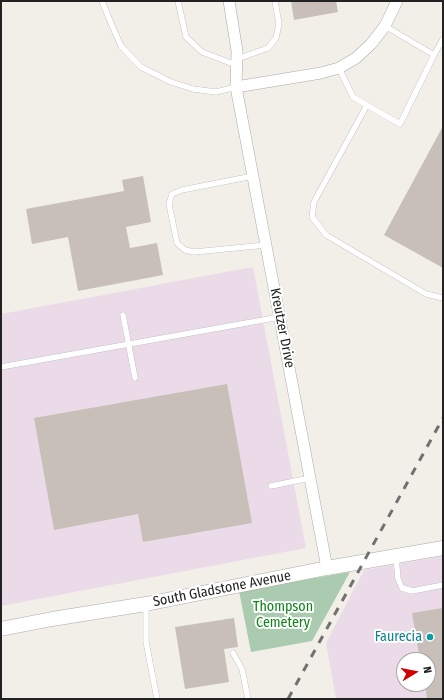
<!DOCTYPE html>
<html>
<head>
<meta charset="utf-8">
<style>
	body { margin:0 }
	#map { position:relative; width:444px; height:700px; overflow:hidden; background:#f2efe9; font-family:"Fira Sans Condensed",sans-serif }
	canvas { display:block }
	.frame { position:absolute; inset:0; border:2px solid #222; pointer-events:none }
	.north { position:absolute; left:396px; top:652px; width:40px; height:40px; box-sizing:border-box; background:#fff; border:1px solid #a7a7a7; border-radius:50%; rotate:80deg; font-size:11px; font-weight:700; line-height:16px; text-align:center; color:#222 }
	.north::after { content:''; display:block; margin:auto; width:14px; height:18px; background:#d40000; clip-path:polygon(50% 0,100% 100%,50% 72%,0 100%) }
</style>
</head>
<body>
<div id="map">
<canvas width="444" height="700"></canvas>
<div class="frame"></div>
<div class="north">N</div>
</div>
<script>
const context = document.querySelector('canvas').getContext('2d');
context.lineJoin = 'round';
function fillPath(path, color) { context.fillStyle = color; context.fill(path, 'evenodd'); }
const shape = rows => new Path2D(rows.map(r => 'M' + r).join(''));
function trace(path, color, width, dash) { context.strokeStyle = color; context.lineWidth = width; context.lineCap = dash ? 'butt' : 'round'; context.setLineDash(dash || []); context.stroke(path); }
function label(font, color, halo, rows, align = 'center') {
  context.font = font + ' "Fira Sans Condensed",sans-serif'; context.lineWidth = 4; context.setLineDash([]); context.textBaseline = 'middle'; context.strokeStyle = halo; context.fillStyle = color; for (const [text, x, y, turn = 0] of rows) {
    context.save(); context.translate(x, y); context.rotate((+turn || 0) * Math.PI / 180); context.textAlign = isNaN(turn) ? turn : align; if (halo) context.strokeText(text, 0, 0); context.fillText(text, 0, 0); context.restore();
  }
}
fillPath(shape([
	[253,267,306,548,1,606,1,314],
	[443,556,443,699,336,699,326,643,364,570],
	[404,660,428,660,428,684,404,684]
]), '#ebdbe8');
fillPath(shape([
	[350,572,312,641,251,652,239,591]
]), '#aacbaf');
fillPath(shape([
	[291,1,336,1,338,12,294,20],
	[443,126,443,268,384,235],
	[143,176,151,222,126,227,130,248,157,243,163,275,78,291,68,237,32,244,26,209,124,191,122,180],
	[227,384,252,523,143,542,138,514,54,530,34,418],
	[443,608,443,699,427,699,425,684,428,684,428,660,420,660,412,613],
	[234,618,238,647,224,649,229,682,185,689,175,627]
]), '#c7bfb8');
const service = shape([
	[102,1,108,16,121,46,141,67,171,82,193,89,216,92,236,87],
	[178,1,186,37,202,52,236,65],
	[434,55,443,39],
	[237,59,268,48,276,38,279,24,275,1],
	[339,68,353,97,400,124,434,55,385,26],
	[367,105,314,202,312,217,326,235,426,294,443,298],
	[253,176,182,190,172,194,169,204,177,243,185,250,194,252,266,245],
	[123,315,135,378],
	[1,367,280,317],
	[271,486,310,478],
	[396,557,398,579,402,588,412,591,443,585],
	[146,605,146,642,157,699],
	[233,653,242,669,248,699]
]);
const minor = shape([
	[229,1,237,51,236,87,327,568],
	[236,87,321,73,339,68,356,58,371,44,385,26,397,1]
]);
const tertiary = shape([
	[1,629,52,619,146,604,327,568,443,548]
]);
trace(service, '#a9a9a9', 6);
trace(minor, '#a9a9a9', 12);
trace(tertiary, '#a9a9a9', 15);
trace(service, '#fff', 5.5);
trace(minor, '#fff', 11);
trace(tertiary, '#fff', 14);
trace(shape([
	[288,699,443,418]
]), '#707070', 3, [8, 8]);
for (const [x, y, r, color] of [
	[430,637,4,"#0f9aa8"]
]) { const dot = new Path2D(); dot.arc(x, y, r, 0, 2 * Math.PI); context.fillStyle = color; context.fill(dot); trace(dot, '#fff', 1.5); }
label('14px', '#222', '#fff', [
	["Kreutzer Drive",282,328,79],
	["South Gladstone Avenue",222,589,-11]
]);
label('14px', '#0c8416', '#fff', [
	["Thompson",283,607],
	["Cemetery",283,623]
]);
label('14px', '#0d838f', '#fff', [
	["Faurecia",422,637]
], 'right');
</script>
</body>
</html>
